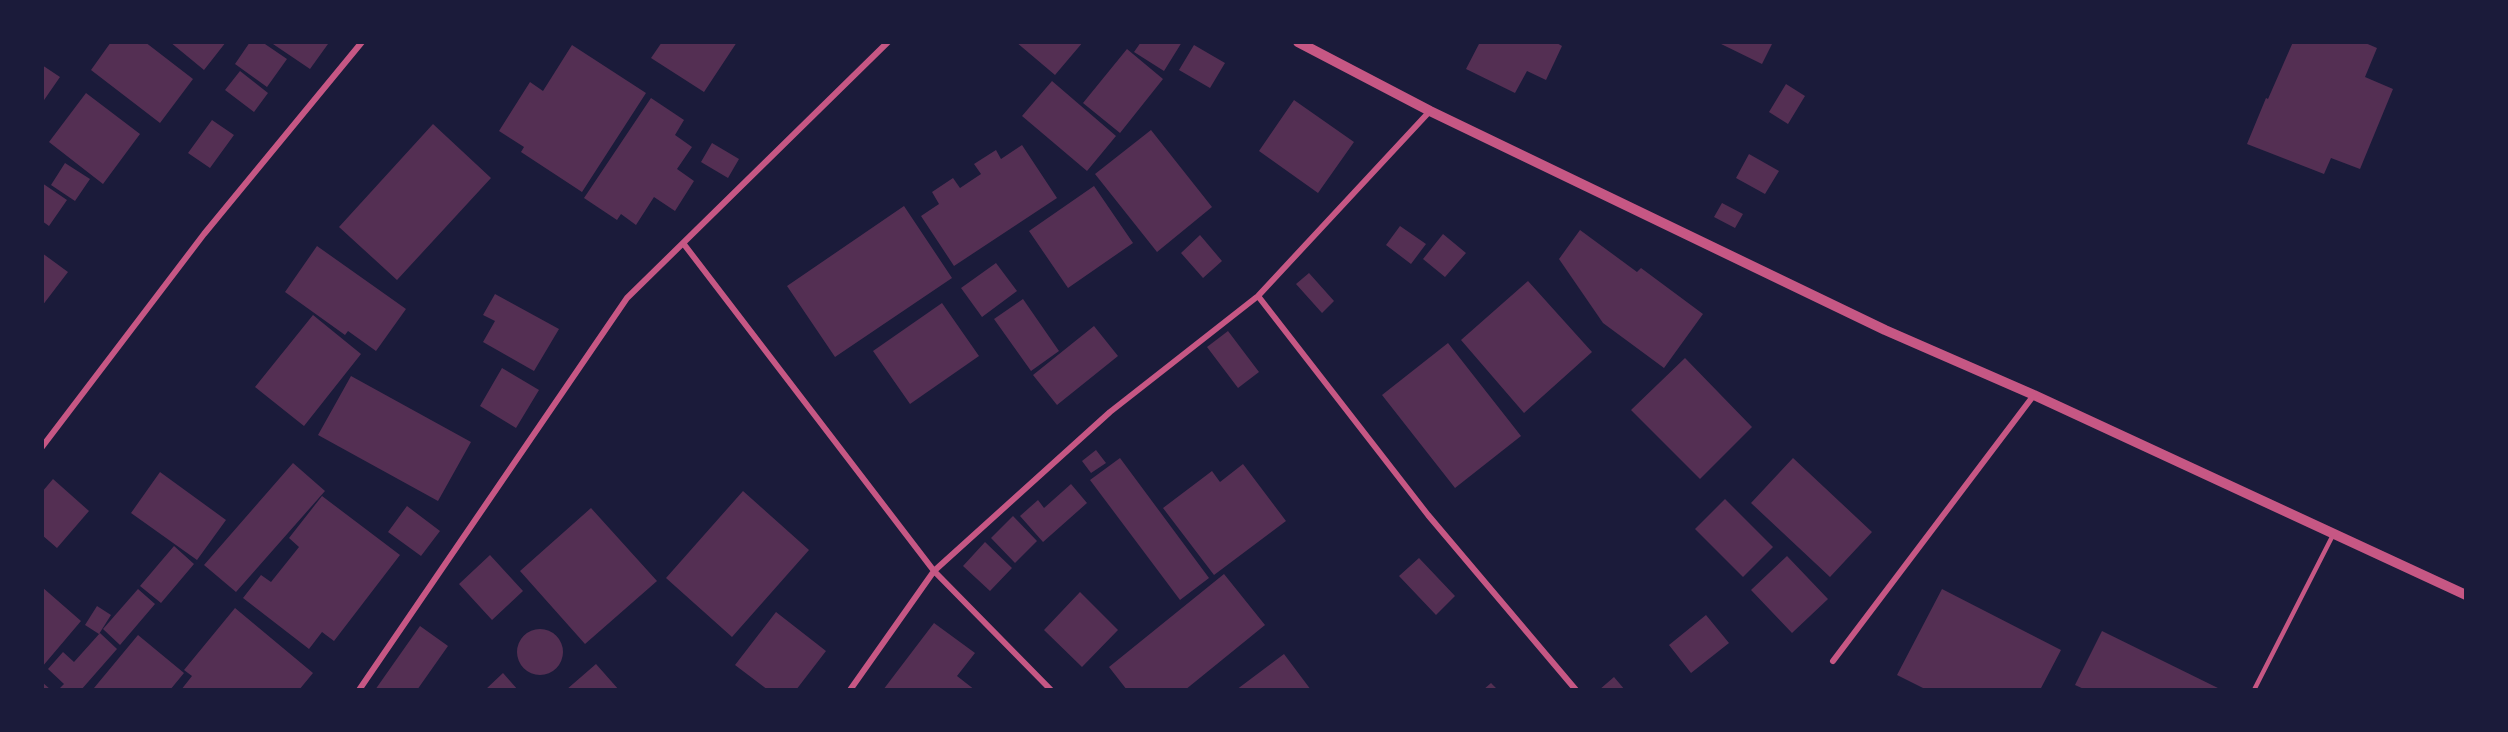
<!DOCTYPE html>
<html>
<head>
<meta charset="utf-8">
<style>
	body { margin:0 }
	#map { position:relative; width:2508px; height:732px; overflow:hidden; background:#1b1b3a; font-family:"Noto Sans",sans-serif }
	canvas { display:block }
	.frame { position:absolute; inset:0; border:44px solid #1b1b3a; pointer-events:none }
</style>
</head>
<body>
<div id="map">
<canvas width="2508" height="732"></canvas>
<div class="frame"></div>
</div>
<script>
const context = document.querySelector('canvas').getContext('2d');
context.lineJoin = 'round';
function fillPath(path, color) { context.fillStyle = color; context.fill(path, 'evenodd'); }
const shape = rows => new Path2D(rows.map(r => 'M' + r).join(''));
function trace(path, color, width, dash) { context.strokeStyle = color; context.lineWidth = width; context.lineCap = dash ? 'butt' : 'round'; context.setLineDash(dash || []); context.stroke(path); }
fillPath(shape([
	[111,42,145,42,193,79,160,123,91,70],
	[170,42,226,42,204,70],
	[250,42,262,42,287,59,267,87,235,64],
	[274,42,325,42,328,44,310,69,273,44],
	[662,42,737,42,704,92,651,58],
	[1016,42,1083,42,1055,75],
	[1141,42,1182,42,1164,71,1134,52],
	[1480,42,1555,42,1562,46,1546,80,1527,71,1515,93,1466,69],
	[1717,42,1773,42,1762,64],
	[2293,42,2363,42,2377,48,2365,77,2393,89,2360,169,2331,158,2324,174,2247,144,2266,98,2268,99],
	[572,45,646,93,582,192,521,152,524,147,499,131,530,82,543,91],
	[1194,45,1225,63,1210,88,1179,70],
	[1127,49,1163,79,1120,133,1083,103],
	[42,65,60,77,42,103],
	[240,71,268,93,254,112,225,90],
	[1052,81,1116,136,1087,171,1022,116],
	[1786,84,1805,96,1788,124,1769,112],
	[86,93,140,134,103,184,49,142],
	[651,98,684,120,675,135,692,147,677,169,694,181,675,211,654,197,636,225,621,214,617,220,584,198],
	[1294,100,1354,142,1318,193,1259,151],
	[212,120,234,135,210,168,188,153],
	[433,124,491,178,397,280,339,227],
	[1151,130,1212,207,1157,252,1095,174],
	[712,143,739,159,728,178,701,162],
	[1022,145,1057,198,954,266,921,216,939,204,932,192,953,178,960,188,981,174,974,164,996,150,1001,159],
	[1749,154,1779,171,1765,194,1736,178],
	[65,163,90,179,75,201,51,185],
	[42,183,67,200,49,226,42,221],
	[1094,186,1133,243,1068,288,1029,231],
	[1722,203,1743,214,1735,228,1714,217],
	[904,206,952,278,835,357,787,286],
	[1400,226,1426,244,1411,264,1386,245],
	[1580,230,1637,272,1641,268,1703,314,1664,368,1603,323,1559,259],
	[1443,234,1466,253,1445,277,1423,259],
	[1200,235,1222,261,1203,278,1181,253],
	[317,246,406,309,376,351,348,331,345,335,285,292],
	[42,253,68,272,42,306],
	[996,263,1017,291,982,317,961,288],
	[1309,273,1334,301,1322,313,1296,284],
	[1528,281,1592,352,1524,413,1461,340],
	[495,294,559,329,534,371,483,342,495,321,483,315],
	[1023,299,1059,351,1031,371,994,319],
	[942,303,979,356,910,404,873,351],
	[313,315,361,354,304,426,255,387],
	[1094,326,1118,356,1057,405,1033,375],
	[1228,331,1259,372,1238,388,1207,347],
	[1448,343,1521,436,1455,488,1382,395],
	[1685,358,1752,427,1700,479,1631,410],
	[502,368,539,390,516,428,480,406],
	[351,376,471,442,438,501,318,435],
	[1096,450,1106,463,1091,473,1082,461],
	[1120,458,1209,578,1180,600,1090,480],
	[1793,458,1872,532,1830,577,1751,503],
	[293,463,325,491,236,592,204,565],
	[1243,464,1286,521,1214,575,1163,508,1212,471,1220,482],
	[160,472,226,520,197,560,131,513],
	[53,479,89,511,57,548,42,535,42,492],
	[1071,484,1087,503,1043,542,1020,516,1038,500,1044,508],
	[743,491,809,550,732,637,666,578],
	[322,496,400,555,334,641,322,632,309,649,243,598,261,575,271,582,299,547,289,538],
	[1725,499,1773,547,1743,577,1695,529],
	[407,506,440,531,421,556,388,532],
	[591,508,657,581,585,644,520,571],
	[1013,516,1037,541,1015,563,991,538],
	[985,542,1012,568,990,591,963,566],
	[174,546,194,564,161,603,140,586],
	[490,555,523,591,492,620,459,584],
	[1787,556,1828,599,1792,633,1751,590],
	[1419,558,1455,596,1436,615,1399,576],
	[1224,574,1265,625,1185,690,1127,690,1109,667],
	[42,587,81,621,42,667],
	[138,589,155,604,120,645,103,629],
	[1942,589,2061,650,2040,690,1927,690,1897,675],
	[1080,592,1118,630,1082,667,1044,630],
	[97,606,111,615,99,634,85,625],
	[235,608,313,673,299,690,181,690,192,676,184,670],
	[776,612,826,651,796,690,768,690,735,665],
	[1706,615,1729,643,1691,673,1669,645],
	[934,623,975,653,957,676,975,690,883,690],
	[420,626,448,646,417,690,375,690],
	'517 652a23 23 0 1 1 46 0a23 23 0 1 1-46 0Z',
	[2102,631,2222,690,2086,690,2075,685],
	[100,633,117,649,81,690,62,690,60,688,64,684,48,669,63,652,74,662],
	[138,635,184,673,170,690,96,690,94,688],
	[1284,654,1311,690,1236,690],
	[596,664,619,690,566,690],
	[503,673,518,690,485,690],
	[1614,677,1625,690,1599,690],
	[42,682,51,690,42,690],
	[1491,683,1498,690,1483,690]
]), '#542f53');
trace(shape([
	[2254,690,2333,535]
]), '#c65784', 4.5);
trace(shape([
	[683,243,934,571,1051,690],
	[1258,296,1428,515,1576,690],
	[42,447,204,234,362,42],
	[1833,661,2034,395],
	[359,690,627,298,888,42],
	[850,690,934,571,1110,412,1258,296,1430,111]
]), '#c65784', 6);
trace(shape([
	[1298,42,1430,111,1885,330,2034,395,2466,595]
]), '#c65784', 10);
</script>
</body>
</html>
